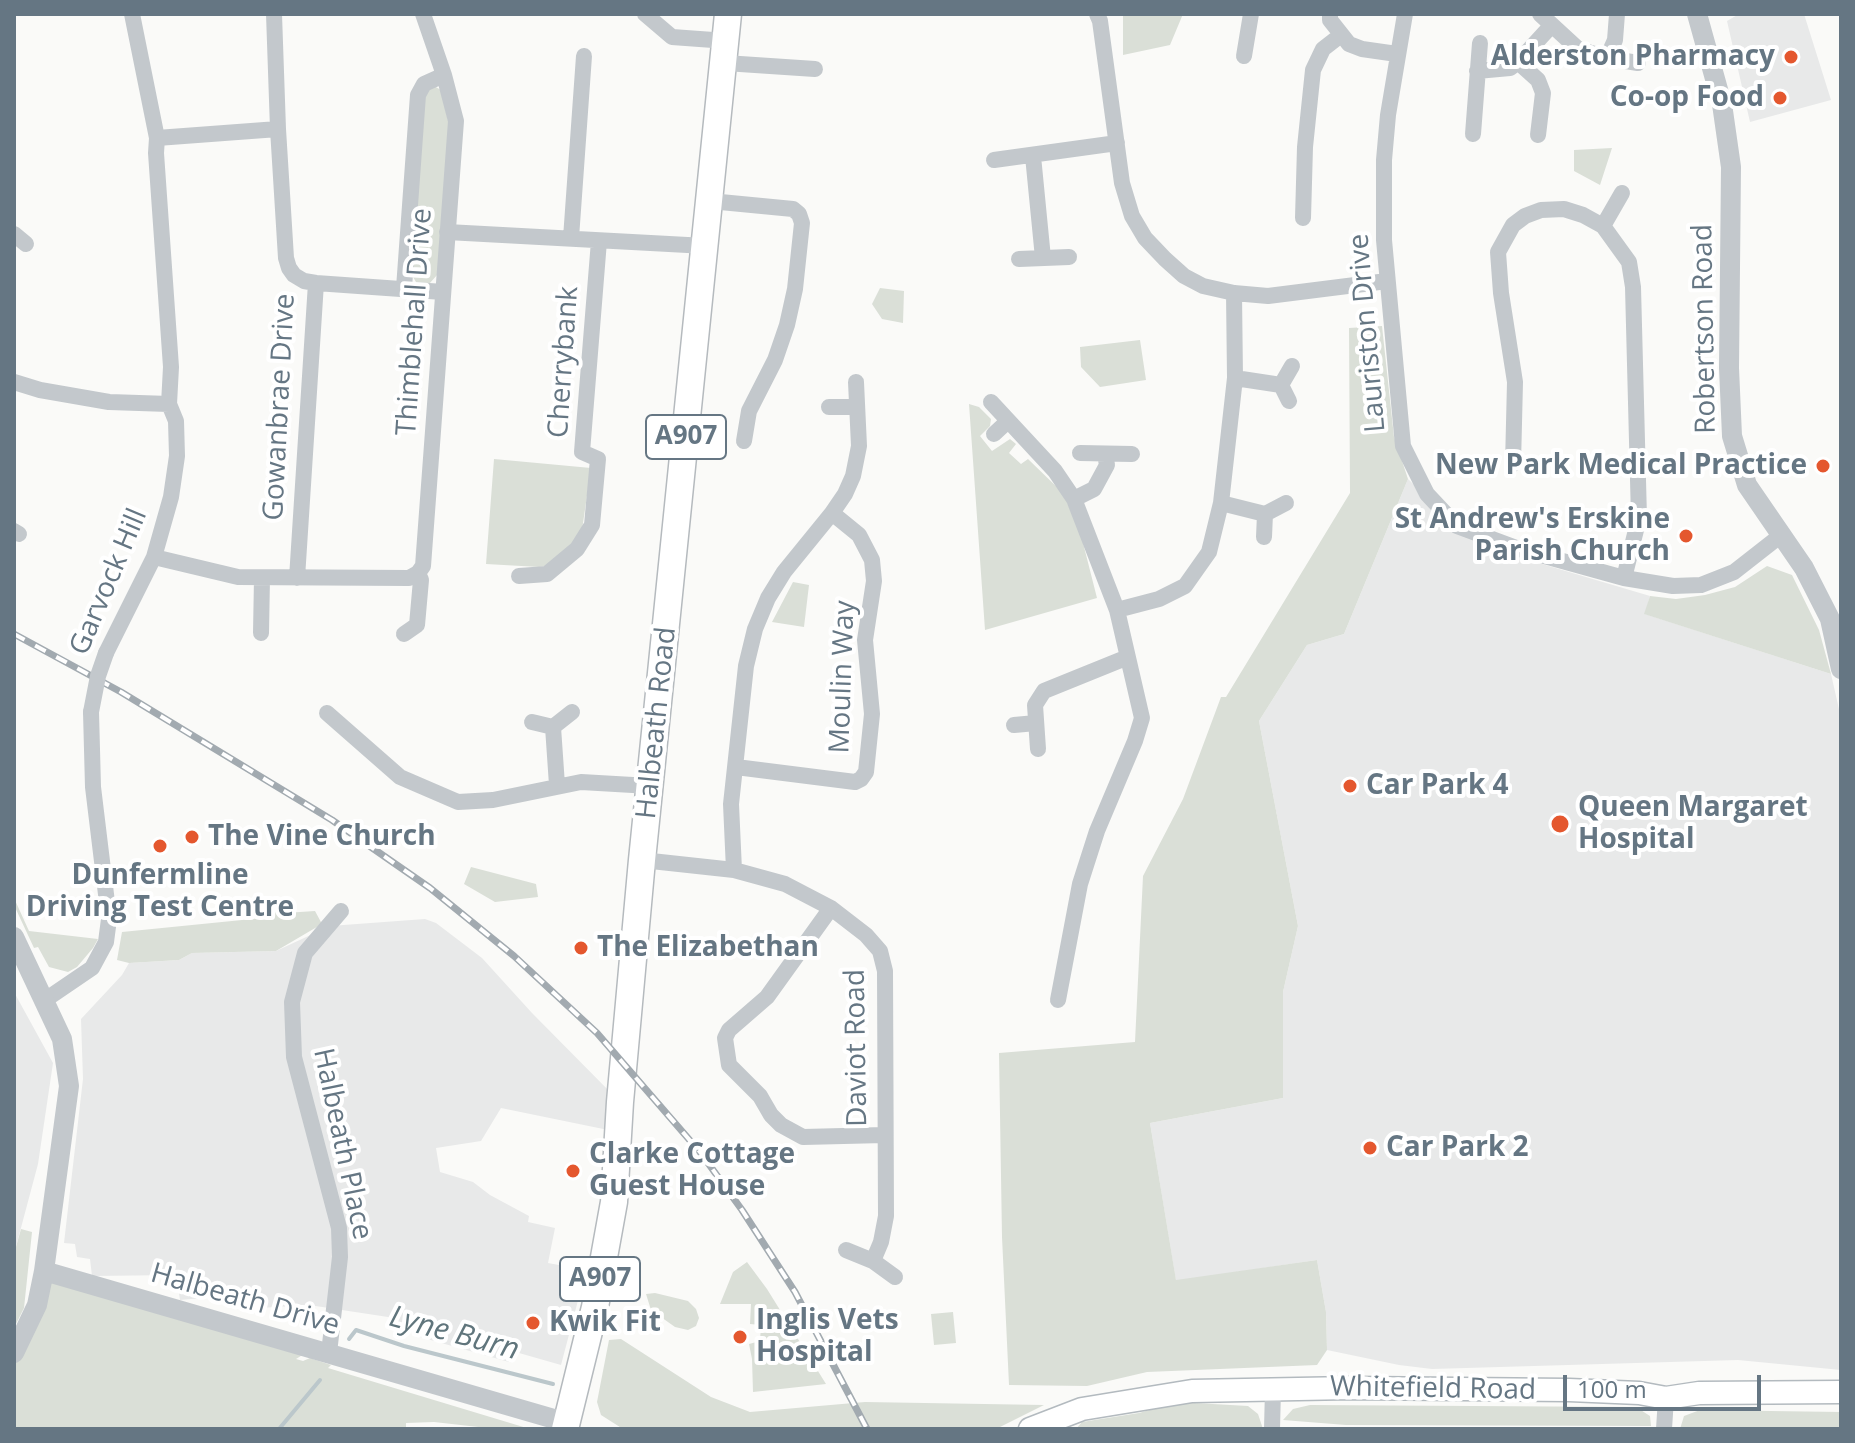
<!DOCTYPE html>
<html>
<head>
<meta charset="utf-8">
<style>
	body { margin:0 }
	#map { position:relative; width:1855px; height:1443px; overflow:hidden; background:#fafaf8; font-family:"Open Sans",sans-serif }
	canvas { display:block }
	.frame { position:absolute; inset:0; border:16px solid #657683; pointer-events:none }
	.scale { position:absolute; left:1563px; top:1375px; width:198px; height:36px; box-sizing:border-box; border:4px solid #657683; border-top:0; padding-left:10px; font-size:24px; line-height:28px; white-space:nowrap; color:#657683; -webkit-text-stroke:6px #fff; paint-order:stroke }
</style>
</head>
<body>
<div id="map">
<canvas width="1855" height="1443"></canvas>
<div class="frame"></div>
<div class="scale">100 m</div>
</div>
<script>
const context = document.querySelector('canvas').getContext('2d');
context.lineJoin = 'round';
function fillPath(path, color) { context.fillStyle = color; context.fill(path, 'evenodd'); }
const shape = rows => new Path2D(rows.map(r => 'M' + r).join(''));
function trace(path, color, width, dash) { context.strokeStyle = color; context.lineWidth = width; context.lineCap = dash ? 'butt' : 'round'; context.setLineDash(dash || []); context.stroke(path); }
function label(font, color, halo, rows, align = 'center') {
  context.font = font + ' "Open Sans",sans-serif'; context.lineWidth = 8; context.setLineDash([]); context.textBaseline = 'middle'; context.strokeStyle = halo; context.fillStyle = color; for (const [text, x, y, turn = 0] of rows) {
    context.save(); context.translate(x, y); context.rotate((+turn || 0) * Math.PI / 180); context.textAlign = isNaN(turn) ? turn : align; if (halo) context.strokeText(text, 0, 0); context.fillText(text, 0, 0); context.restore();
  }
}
fillPath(shape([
	[1739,14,1804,14,1831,100,1750,122,1727,21],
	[1408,479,1478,545,1650,596,1645,614,1831,674,1841,718,1841,1370,1738,1360,1432,1369,1399,1365,1327,1350,1326,1312,1317,1260,1176,1281,1150,1123,1283,1098,1283,992,1298,926,1259,721,1307,645,1344,634],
	[425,919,436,923,482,958,532,1013,620,1102,618,1132,501,1108,481,1141,436,1148,440,1172,473,1182,490,1195,529,1216,528,1222,555,1228,548,1263,586,1270,561,1365,512,1351,509,1362,420,1337,388,1317,309,1305,243,1309,237,1295,180,1300,176,1275,92,1276,90,1259,77,1257,75,1244,64,1243,83,1079,81,1019,122,975,129,963,179,960,192,953,276,951,330,926],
	[14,992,53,1063,38,1164,14,1254]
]), '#e8e9e9');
fillPath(shape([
	[1123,14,1183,14,1170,45,1123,55],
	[434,86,441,90,449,125,438,274,429,284,416,282,410,272,424,92],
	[1612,148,1600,185,1574,171,1574,150],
	[880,288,904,291,903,323,882,319,872,304],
	[1382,326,1394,437,1408,479,1344,634,1307,645,1259,721,1298,926,1283,992,1283,1098,1150,1123,1176,1280,1317,1260,1326,1312,1327,1350,1317,1365,1147,1372,1087,1386,1009,1385,1002,1237,999,1053,1135,1042,1143,876,1183,799,1221,697,1226,697,1350,493,1349,328],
	[1140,340,1146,380,1100,387,1081,367,1080,347],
	[969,404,979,407,991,419,990,426,980,436,992,451,1010,439,1016,444,1009,453,1021,464,1028,459,1063,493,1081,535,1097,598,985,630],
	[494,459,591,468,582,530,573,547,551,565,539,567,486,564],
	[1767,566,1792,575,1819,630,1831,674,1644,614,1650,596,1676,599,1705,595,1735,587],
	[793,582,809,585,804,627,772,622],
	[471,867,536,884,538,897,495,902,464,884],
	[14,898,29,931,98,939,93,948,77,967,68,972,49,967,38,947,34,948,14,905],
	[265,907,285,913,315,911,322,924,276,951,192,953,179,960,129,963,117,960,122,932,262,918],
	[21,1229,32,1232,24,1308,14,1328,14,1254],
	[747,1262,767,1289,826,1384,753,1392,752,1359,749,1344,760,1341,761,1325,750,1324,751,1304,720,1304,733,1272],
	[44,1271,304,1354,296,1359,303,1361,310,1358,331,1365,328,1368,530,1429,496,1429,434,1422,406,1423,406,1429,14,1429,14,1353],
	[655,1293,688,1301,696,1309,699,1318,696,1326,688,1330,675,1327,651,1310,646,1294],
	[953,1312,956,1343,934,1345,931,1314],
	[621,1339,711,1397,750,1412,865,1402,1044,1405,996,1429,623,1429,601,1415,597,1402,609,1340],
	[1177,1402,1248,1406,1258,1414,1263,1429,1076,1429,1082,1422,1139,1413],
	[1310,1405,1636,1407,1650,1416,1651,1426,1346,1425,1283,1420,1293,1409],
	[1700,1410,1841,1412,1841,1429,1680,1429,1684,1416]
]), '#dadfd7');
trace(shape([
	[349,1339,356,1330,404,1346,553,1384],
	[279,1429,320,1380]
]), '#bbc7cb', 4);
const secondary = shape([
	[1030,1429,1082,1409,1192,1391,1351,1388,1569,1390,1639,1393,1666,1398,1699,1393,1841,1392]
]);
const primary = shape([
	[565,1429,595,1307,614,1202,620,1102,642,860,728,14]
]);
trace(secondary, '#b3babf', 25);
trace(primary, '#b5babe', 29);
trace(shape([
	[274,14,278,129,286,258,289,268,294,275,304,281,316,283,443,292],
	[645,14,672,37,727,41],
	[1097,14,1100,21,1122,183,1132,216,1145,238,1165,259,1184,276,1203,286,1234,293,1268,296,1387,281],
	[1330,14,1330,20,1349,44,1362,49,1397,54],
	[1405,14,1388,115,1384,160,1384,240,1403,446,1427,494,1457,526,1519,549,1624,578,1673,586,1701,585,1734,572,1780,536],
	[1540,14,1578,49,1607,58,1638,63],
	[1244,56,1251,14],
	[1607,58,1615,40,1617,14],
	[1518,62,1538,80,1543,93,1538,135],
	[725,63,815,69],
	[1477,71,1510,68,1518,62,1551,26],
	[1473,134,1480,43],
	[157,138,278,129],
	[1033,156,1043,258],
	[994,160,1117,143],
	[710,201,793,209,799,214,802,223,795,289,787,325,775,360,749,411,744,441],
	[1303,218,1305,147,1313,70,1323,49,1341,35],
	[1603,226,1622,193],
	[447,232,706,246],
	[14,234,26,244],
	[571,238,584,56],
	[1019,259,1069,257],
	[404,288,418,95,424,84,444,75],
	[1235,378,1281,385],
	[14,382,40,390,109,402,169,404],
	[1289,401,1281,385,1292,366],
	[991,402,1055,471,1074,499,1117,610,1142,718,1135,741,1097,831,1080,884,1058,1000],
	[829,407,857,407],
	[994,434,1008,421],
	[1080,453,1132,454],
	[1513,464,1515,382,1501,293,1498,252,1513,225,1525,216,1541,210,1564,209,1583,215,1603,226,1629,262,1633,287,1639,518,1624,578],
	[1074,499,1094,489,1107,465,1105,454],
	[1221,503,1265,514],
	[14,531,19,534],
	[1264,537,1265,514,1286,503],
	[154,557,238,577,409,578,418,573],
	[519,576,547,574,577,549,592,525,598,459,582,452,599,241],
	[297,578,316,283],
	[1117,610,1159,599,1185,586,1209,552,1221,503,1235,378,1234,293],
	[261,633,262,578],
	[404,634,417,625,421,580,418,573,423,566,456,121,444,75,423,14],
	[106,653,154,557,171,497,177,456,176,421,169,404,171,367,156,153,157,138,132,14],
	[327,713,400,777,458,802,493,800,581,782,650,786],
	[532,722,553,727,557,785],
	[1014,725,1036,723],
	[553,727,572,712],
	[1038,749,1035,705,1044,691,1128,657],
	[736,767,855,782,861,779,866,772,872,714,865,640,874,581,872,560,859,535,832,513],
	[642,860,734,870,785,884,831,908,866,935,880,951,885,971,886,1216,881,1242,873,1261],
	[734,870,731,804,746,666,755,629,768,598,784,572,832,513,845,494,853,476,859,446,856,382],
	[831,908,767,997,729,1030,725,1038,729,1065,760,1096,771,1115,781,1125,803,1137,884,1135],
	[45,1000,92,968,106,942,109,919,93,787,91,712],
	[846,1250,873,1261,895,1277],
	[329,1353,340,1257,339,1228,294,1057,292,1002,305,953,341,911],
	[1272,1429,1273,1389],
	[1664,1429,1666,1398]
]), '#c3c8cc', 16);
trace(shape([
	[1697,14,1722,104,1731,167,1729,368,1732,436,1747,485,1804,568,1830,619,1841,669],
	[14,937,62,1039,69,1086,44,1271,37,1305,14,1353],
	[44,1271,568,1423]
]), '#c3c8cc', 20);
trace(secondary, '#fff', 22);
trace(primary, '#fff', 26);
const rail = shape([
	[14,634,121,692,332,820,430,888,514,956,597,1033,700,1152,742,1210,795,1292,867,1429]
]);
trace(rail, '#a2aab0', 7);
trace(rail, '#fff', 4, [12]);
trace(shape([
	[91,712,98,676,106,653]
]), '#c3c8cc', 16);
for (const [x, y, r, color] of [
	[1791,57,8,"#e4572e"],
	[1780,98,8,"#e4572e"],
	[1823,466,8,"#e4572e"],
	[1686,536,8,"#e4572e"],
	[1350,786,8,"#e4572e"],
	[1560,824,10,"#e4572e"],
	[192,837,8,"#e4572e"],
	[160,846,8,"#e4572e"],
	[581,948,8,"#e4572e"],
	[1370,1148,8,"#e4572e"],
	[573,1171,8,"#e4572e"],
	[533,1323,8,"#e4572e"],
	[740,1337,8,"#e4572e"]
]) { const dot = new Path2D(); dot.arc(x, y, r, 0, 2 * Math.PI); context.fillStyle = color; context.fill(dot); trace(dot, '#fff', 3); }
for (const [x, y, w] of [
	[686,437,80],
	[600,1279,80]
]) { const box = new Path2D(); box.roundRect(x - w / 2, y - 22, w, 44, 6); context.fillStyle = '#fff'; context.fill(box); trace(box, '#657683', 2); }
label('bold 26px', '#657683', null, [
	["A907",686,437],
	["A907",600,1279]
]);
label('bold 28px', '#657683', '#fff', [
	["Alderston Pharmacy",1775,57,"right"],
	["Co-op Food",1764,98,"right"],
	["New Park Medical Practice",1807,466,"right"],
	["St Andrew's Erskine",1670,520,"right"],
	["Parish Church",1670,552,"right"],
	["Car Park 4",1366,786],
	["Queen Margaret",1578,808],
	["Hospital",1578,840],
	["The Vine Church",208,837],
	["Dunfermline",160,876,"center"],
	["Driving Test Centre",160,908,"center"],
	["The Elizabethan",597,948],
	["Car Park 2",1386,1148],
	["Clarke Cottage",589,1155],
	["Guest House",589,1187],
	["Inglis Vets",756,1321],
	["Hospital",756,1353],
	["Kwik Fit",549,1323]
], 'left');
label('28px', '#657683', '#fff', [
	["Thimblehall Drive",415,322,-86],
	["Robertson Road",1705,329,-91],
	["Lauriston Drive",1368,333,-95],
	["Cherrybank",564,362,-86],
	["Gowanbrae Drive",280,407,-87],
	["Garvock Hill",109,582,-67],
	["Moulin Way",843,677,-88],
	["Halbeath Road",657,723,-84],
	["Daviot Road",857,1048,-91],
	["Halbeath Place",342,1144,78],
	["Halbeath Drive",245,1300,16],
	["Whitefield Road",1433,1389,1]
]);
label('italic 30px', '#60757c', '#fff', [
	["Lyne Burn",454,1334,15]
]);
</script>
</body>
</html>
